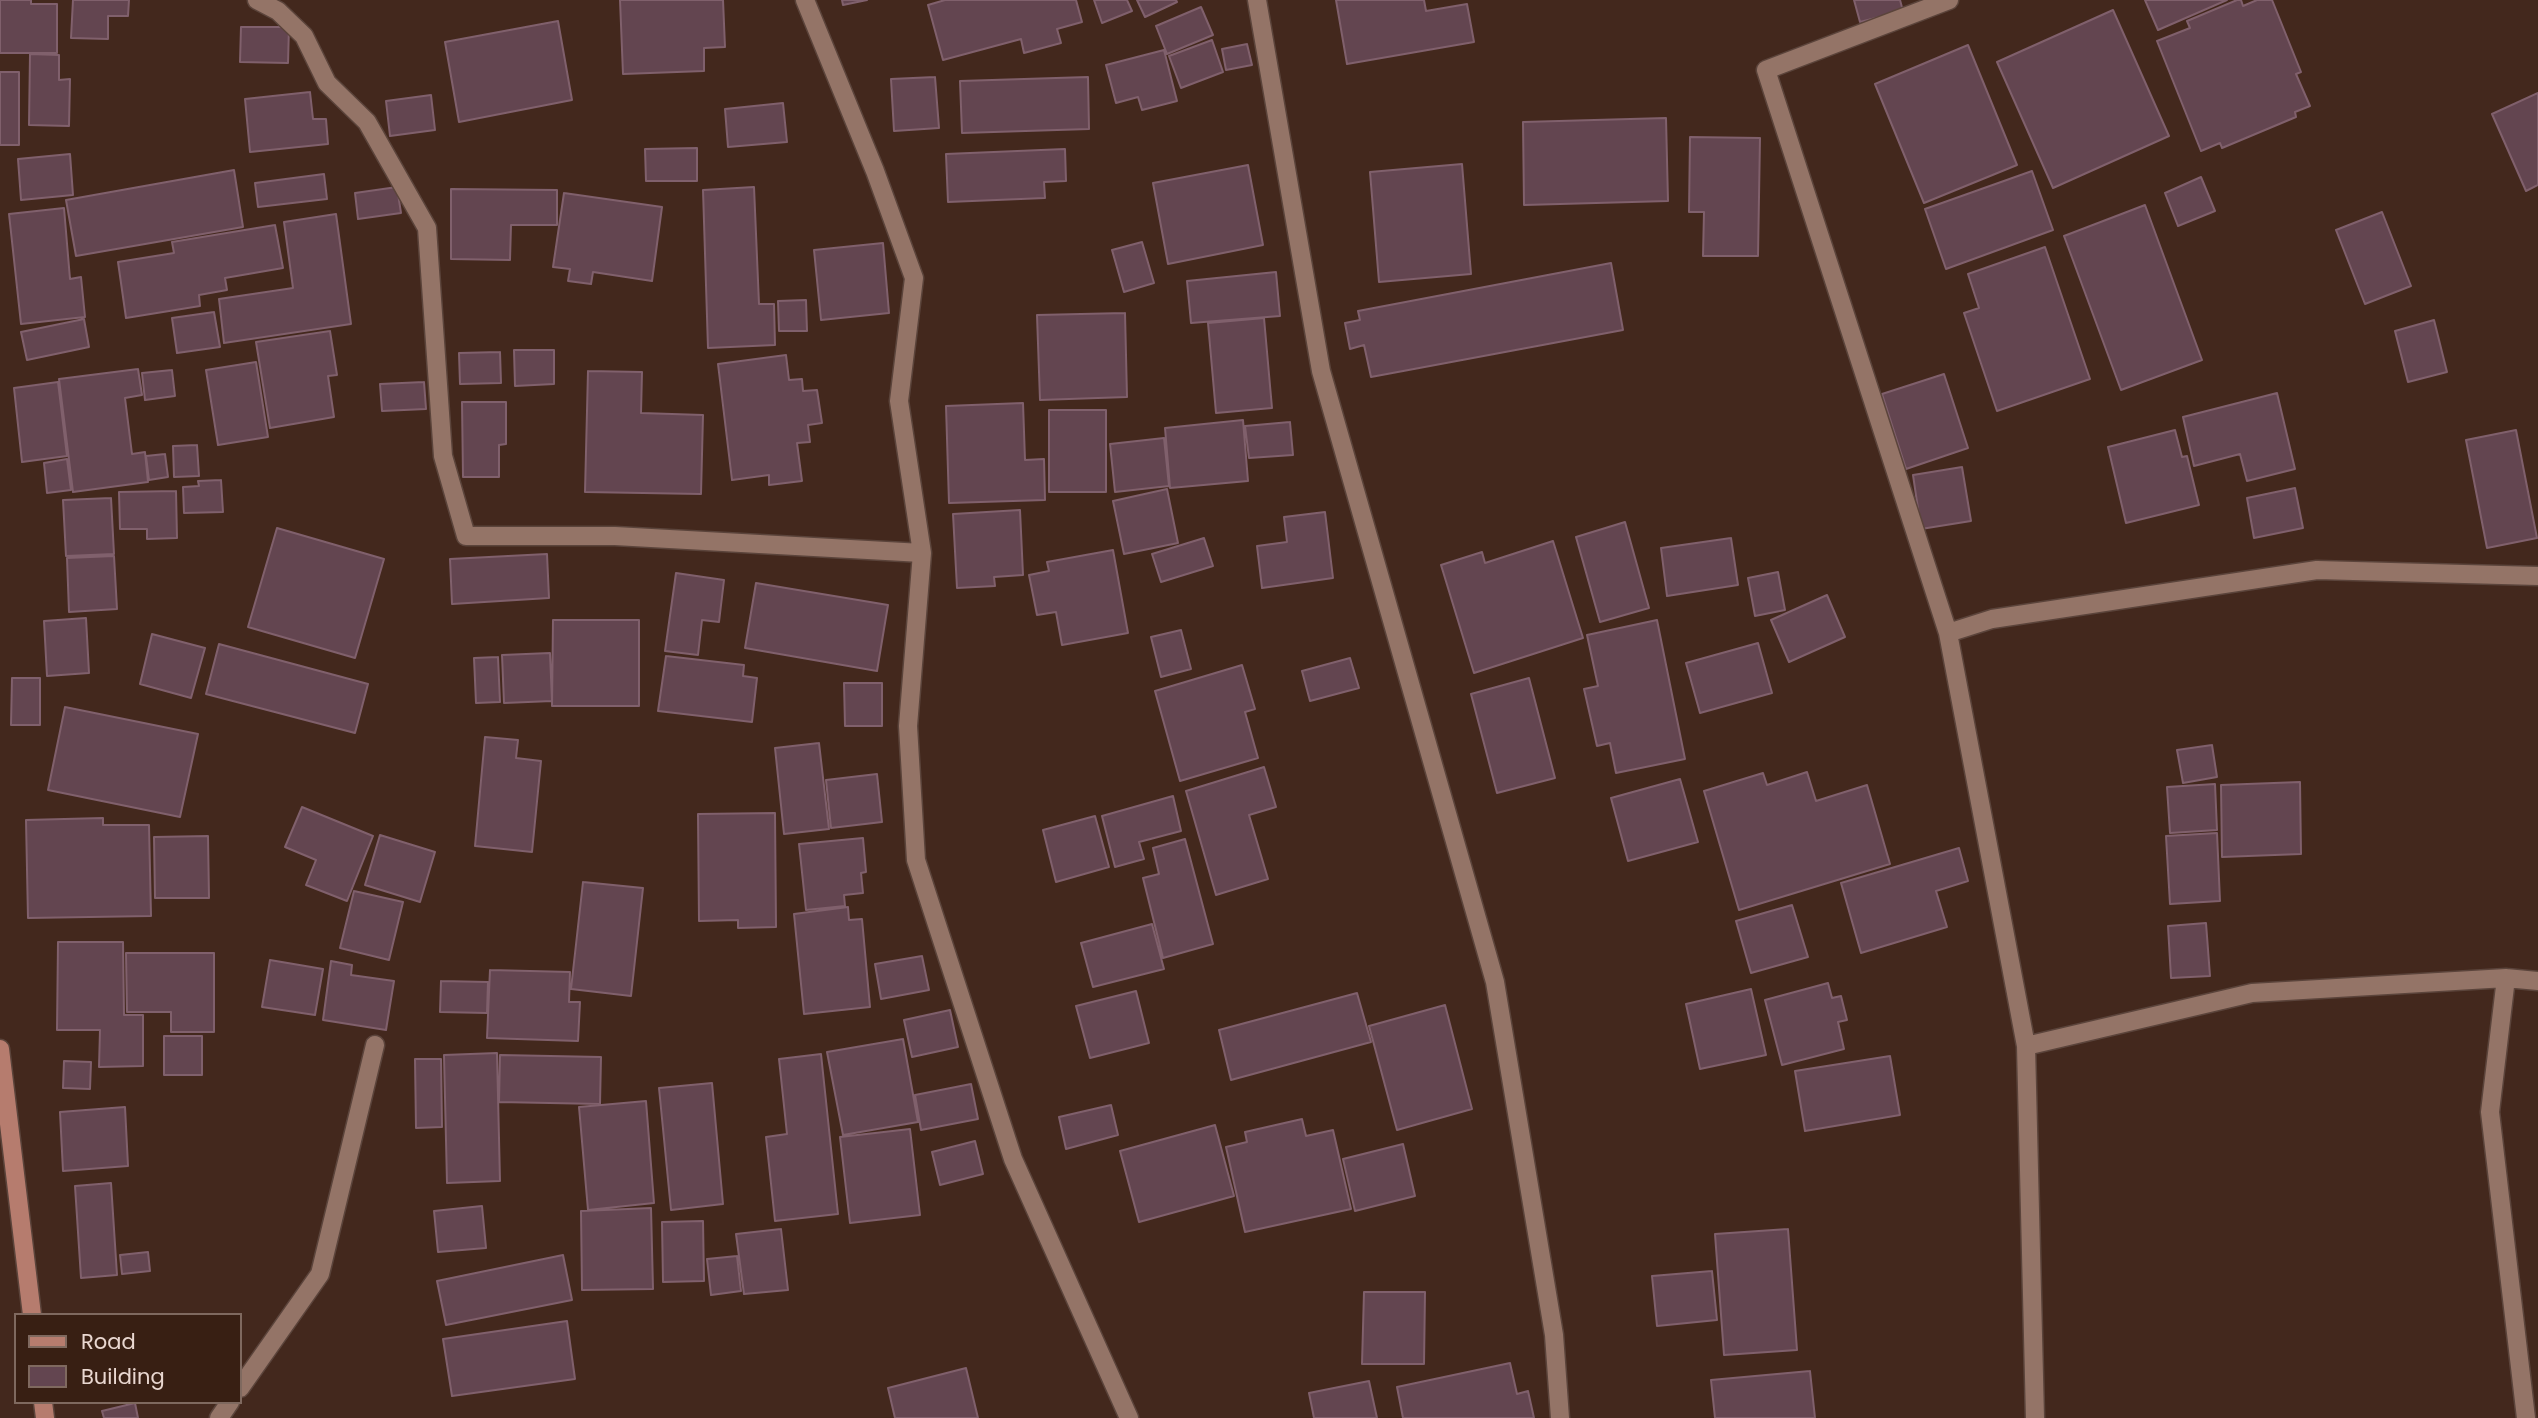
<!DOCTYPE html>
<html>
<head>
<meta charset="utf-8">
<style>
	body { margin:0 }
	#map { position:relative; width:2538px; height:1418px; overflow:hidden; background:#43281d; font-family:Poppins,sans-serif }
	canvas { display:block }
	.legend { position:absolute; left:14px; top:1313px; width:228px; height:91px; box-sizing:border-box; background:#381f13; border:2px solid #7f695f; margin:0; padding:9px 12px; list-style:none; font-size:21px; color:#e9d7d0 }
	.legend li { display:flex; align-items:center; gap:14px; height:35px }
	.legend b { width:35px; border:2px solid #7f695f }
</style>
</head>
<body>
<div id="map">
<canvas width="2538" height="1418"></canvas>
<ul class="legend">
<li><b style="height:9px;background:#b67c6e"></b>Road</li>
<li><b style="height:19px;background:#634550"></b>Building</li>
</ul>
</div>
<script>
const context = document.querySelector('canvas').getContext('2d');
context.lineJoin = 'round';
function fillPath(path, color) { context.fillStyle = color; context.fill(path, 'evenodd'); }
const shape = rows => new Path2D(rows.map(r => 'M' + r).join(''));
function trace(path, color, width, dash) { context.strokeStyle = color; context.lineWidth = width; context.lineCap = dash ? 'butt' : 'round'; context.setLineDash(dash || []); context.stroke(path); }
const building = shape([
	[0,0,31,0,31,4,57,4,57,53,0,53,0,0],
	[73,0,129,0,128,16,108,16,108,39,71,38,73,0],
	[620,0,723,0,725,47,704,48,704,71,623,74,620,0],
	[842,0,867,0,843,5,842,0],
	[945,0,1076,0,1082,22,1057,29,1061,43,1024,53,1021,39,943,60,928,5,945,0],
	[1094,0,1127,0,1132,11,1102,23,1094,0],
	[1137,0,1176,0,1177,2,1145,17,1137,0],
	[1336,0,1424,0,1426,11,1467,4,1474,42,1347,64,1336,0],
	[1854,0,1900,0,1903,11,1860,22,1854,0],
	[2145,0,2227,0,2158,30,2145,0],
	[2237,0,2241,0,2243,6,2257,0,2272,0,2301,72,2296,74,2310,106,2295,112,2296,117,2222,148,2220,143,2201,151,2157,41,2190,28,2187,21,2237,0],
	[1201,7,1213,35,1167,54,1156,26,1201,7],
	[2113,10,2169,136,2053,188,1997,62,2113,10],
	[558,21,572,100,459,122,445,42,558,21],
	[241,27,289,27,288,63,240,62,241,27],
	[1212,40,1223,72,1181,88,1169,56,1212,40],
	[1247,44,1252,65,1226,70,1222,49,1247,44],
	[1968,45,2017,165,1924,203,1875,84,1968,45],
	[1164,50,1177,101,1142,110,1138,97,1116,103,1106,65,1164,50],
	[30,54,59,55,59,80,70,79,69,126,29,125,30,54],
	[0,72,19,72,19,145,0,145,0,72],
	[935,77,939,128,894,131,891,79,935,77],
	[1088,77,1089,129,962,133,960,81,1088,77],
	[310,92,313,119,326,119,328,144,250,152,245,99,310,92],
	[2538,93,2538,185,2526,191,2492,114,2538,93],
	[431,95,435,130,390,136,386,101,431,95],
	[783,103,787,142,728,147,725,109,783,103],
	[1666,118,1668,201,1524,205,1523,122,1666,118],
	[1690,137,1760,138,1758,256,1703,256,1704,212,1689,212,1690,137],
	[697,148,697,181,646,181,645,149,697,148],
	[1065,149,1066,181,1044,182,1045,198,948,202,946,154,1065,149],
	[70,154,73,195,21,200,18,159,70,154],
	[1462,164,1471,274,1379,282,1370,172,1462,164],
	[1248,165,1263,245,1168,264,1153,183,1248,165],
	[234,170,243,227,76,256,66,200,234,170],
	[2032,171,2053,230,1946,269,1925,209,2032,171],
	[324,174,327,199,258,207,255,183,324,174],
	[2201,177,2215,211,2178,226,2165,193,2201,177],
	[397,187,401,213,358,219,355,193,397,187],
	[754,187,759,304,774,304,775,345,708,348,703,190,754,187],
	[451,189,557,190,557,225,511,225,510,260,451,259,451,189],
	[564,193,662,207,652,281,593,272,591,284,568,281,570,269,553,267,564,193],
	[2145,205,2202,360,2121,390,2064,236,2145,205],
	[64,208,70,279,81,277,85,317,21,324,9,214,64,208],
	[2382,212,2411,286,2365,304,2336,230,2382,212],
	[336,214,351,324,224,343,219,299,293,288,284,222,336,214],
	[275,225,283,268,225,278,227,290,199,295,200,306,126,318,118,262,174,253,172,242,275,225],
	[1142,242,1154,283,1124,292,1112,250,1142,242],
	[883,243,889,313,821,320,814,250,883,243],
	[2045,247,2090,379,1997,411,1964,313,1979,308,1968,274,2045,247],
	[1611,263,1623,330,1371,377,1364,345,1350,349,1345,323,1360,320,1358,311,1611,263],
	[1276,272,1280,316,1191,323,1187,281,1276,272],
	[806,300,807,331,779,331,778,301,806,300],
	[214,312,220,347,177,353,172,318,214,312],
	[1125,313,1127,397,1040,400,1037,315,1125,313],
	[1264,318,1272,408,1216,413,1208,323,1264,318],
	[84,319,89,347,27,360,21,332,84,319],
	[2434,320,2447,372,2408,382,2395,331,2434,320],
	[330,331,337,375,328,376,334,417,270,428,256,342,330,331],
	[514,350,554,350,554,384,515,386,514,350],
	[500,352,501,383,460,384,459,353,500,352],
	[786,355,789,380,802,379,803,391,817,390,822,423,808,425,810,442,797,443,802,481,769,485,769,475,732,480,718,364,786,355],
	[256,362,268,437,218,445,206,370,256,362],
	[138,369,142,395,125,398,132,454,145,452,148,482,73,492,59,379,138,369],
	[172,370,175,396,145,400,142,373,172,370],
	[588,371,642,372,641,413,703,415,701,494,585,492,588,371],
	[1944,374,1968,448,1906,469,1882,394,1944,374],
	[58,382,67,456,22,462,14,388,58,382],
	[424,382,426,409,382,411,380,384,424,382],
	[2277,393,2295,469,2247,481,2240,454,2194,466,2183,417,2277,393],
	[462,402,506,402,506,444,499,445,499,477,463,477,462,402],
	[1023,403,1025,460,1044,459,1045,500,949,503,946,406,1023,403],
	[1049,410,1106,410,1106,492,1049,492,1049,410],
	[1243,420,1248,481,1170,488,1165,428,1243,420],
	[1290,422,1293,455,1249,458,1245,426,1290,422],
	[2175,430,2182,457,2187,456,2199,505,2126,523,2108,447,2175,430],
	[2516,430,2537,538,2487,548,2466,440,2516,430],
	[1164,438,1169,486,1115,492,1110,444,1164,438],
	[197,445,199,476,174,477,173,446,197,445],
	[165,454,168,477,149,480,146,456,165,454],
	[67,459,71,490,47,493,44,463,67,459],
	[1962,467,1971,521,1921,529,1913,475,1962,467],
	[221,480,223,512,184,513,183,487,199,486,198,481,221,480],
	[2295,488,2303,528,2254,538,2247,498,2295,488],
	[1167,489,1178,543,1124,554,1113,501,1167,489],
	[176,491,177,538,147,539,147,529,120,529,119,492,176,491],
	[111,498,114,554,66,556,63,500,111,498],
	[1020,510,1023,575,994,577,995,586,957,588,953,514,1020,510],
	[1325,512,1333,578,1262,588,1257,546,1287,542,1284,517,1325,512],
	[1625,522,1649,608,1600,622,1576,537,1625,522],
	[277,528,384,559,355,658,248,627,277,528],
	[1204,538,1213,566,1161,582,1152,554,1204,538],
	[1731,538,1738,585,1667,596,1661,548,1731,538],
	[1553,541,1583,638,1474,673,1441,565,1482,552,1485,563,1553,541],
	[1113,550,1128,633,1062,645,1056,612,1037,615,1029,575,1049,571,1047,562,1113,550],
	[547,554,549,598,452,604,450,559,547,554],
	[114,556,117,609,69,612,67,558,114,556],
	[1778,572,1785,610,1755,616,1748,578,1778,572],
	[676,573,724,580,719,622,702,620,698,655,665,651,676,573],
	[756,583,888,605,877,671,745,648,756,583],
	[1827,595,1845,637,1789,662,1771,620,1827,595],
	[86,618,89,673,47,676,44,621,86,618],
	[553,620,639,620,639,706,552,706,553,620],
	[1657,620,1685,759,1616,773,1610,743,1597,746,1584,689,1598,686,1587,635,1657,620],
	[1181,630,1191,669,1161,677,1151,637,1181,630],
	[152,634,205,648,191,698,140,684,152,634],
	[1758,643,1772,693,1700,713,1686,663,1758,643],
	[219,644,368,684,355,733,206,694,219,644],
	[550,653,552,701,504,703,502,655,550,653],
	[666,656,744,665,743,676,757,678,752,722,658,711,666,656],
	[498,657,500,702,476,703,474,658,498,657],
	[1350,658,1359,688,1310,701,1302,671,1350,658],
	[1242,665,1255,709,1245,712,1258,758,1180,781,1155,691,1242,665],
	[12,678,40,678,40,725,11,725,12,678],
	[1529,678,1555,778,1497,793,1471,694,1529,678],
	[844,683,882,683,882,726,845,726,844,683],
	[65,707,198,734,180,817,48,790,65,707],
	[485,737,518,740,516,758,541,761,532,852,475,846,485,737],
	[819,743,829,829,784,834,775,748,819,743],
	[2212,745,2217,777,2183,783,2177,750,2212,745],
	[1264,767,1276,807,1249,815,1268,879,1216,895,1186,791,1264,767],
	[1807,772,1816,801,1867,785,1890,864,1739,910,1704,791,1763,773,1767,785,1807,772],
	[877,774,882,822,831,828,826,780,877,774],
	[1680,779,1698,842,1628,861,1611,798,1680,779],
	[2300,782,2301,854,2222,857,2221,785,2300,782],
	[2215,784,2217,830,2170,833,2167,787,2215,784],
	[1173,796,1181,831,1139,842,1144,859,1115,867,1102,816,1173,796],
	[302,807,373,836,347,901,306,885,316,860,285,847,302,807],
	[775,813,776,927,738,928,738,920,699,921,698,814,775,813],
	[1095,816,1109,867,1056,882,1043,830,1095,816],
	[103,818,103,825,149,825,151,916,28,918,26,820,103,818],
	[2217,833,2220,901,2170,904,2166,836,2217,833],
	[380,835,435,852,420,902,365,885,380,835],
	[208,836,209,898,155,898,154,837,208,836],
	[863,838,866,872,861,873,863,893,844,895,845,906,806,910,799,844,863,838],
	[1185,839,1213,944,1163,958,1143,878,1159,874,1153,848,1185,839],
	[1959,848,1968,881,1936,891,1947,927,1861,953,1841,883,1959,848],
	[583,882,643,888,631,996,571,989,583,882],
	[354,891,403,902,389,960,340,948,354,891],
	[1792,905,1808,957,1751,973,1736,921,1792,905],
	[848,907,849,920,862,919,870,1007,804,1014,794,914,848,907],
	[2206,923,2210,976,2171,978,2168,926,2206,923],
	[1152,924,1164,969,1093,987,1081,943,1152,924],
	[58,942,123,942,124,1015,143,1015,143,1066,99,1067,100,1030,57,1030,58,942],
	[126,953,214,953,214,1032,171,1032,171,1012,127,1012,126,953],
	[922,956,929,990,881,999,875,964,922,956],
	[270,960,323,969,315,1015,262,1007,270,960],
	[331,961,352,965,351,975,394,981,386,1030,323,1020,331,961],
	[490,970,570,972,569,1002,580,1002,578,1041,487,1038,490,970],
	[441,981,488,982,487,1013,440,1012,441,981],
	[1828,983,1832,998,1841,996,1847,1020,1838,1022,1844,1049,1782,1065,1765,1000,1828,983],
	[1751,989,1766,1055,1700,1069,1686,1004,1751,989],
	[1136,991,1149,1043,1090,1058,1076,1006,1136,991],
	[1357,993,1371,1042,1231,1080,1219,1030,1357,993],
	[1445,1005,1472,1109,1397,1130,1369,1026,1445,1005],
	[950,1010,958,1047,912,1057,904,1020,950,1010],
	[164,1036,202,1036,202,1075,164,1075,164,1036],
	[903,1039,918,1122,843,1135,827,1052,903,1039],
	[497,1053,500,1181,447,1183,444,1055,497,1053],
	[821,1054,838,1214,775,1221,766,1137,787,1134,779,1059,821,1054],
	[500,1055,601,1057,600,1104,499,1102,500,1055],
	[1890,1056,1900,1115,1805,1131,1795,1071,1890,1056],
	[415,1059,441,1059,442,1127,416,1128,415,1059],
	[64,1061,91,1062,90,1089,63,1088,64,1061],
	[712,1083,723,1204,671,1210,659,1088,712,1083],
	[971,1084,978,1119,921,1130,915,1095,971,1084],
	[646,1101,654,1203,588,1210,579,1107,646,1101],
	[1111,1105,1118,1135,1066,1149,1059,1117,1111,1105],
	[125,1107,128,1166,63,1171,60,1112,125,1107],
	[1302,1119,1306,1136,1333,1130,1351,1209,1245,1232,1226,1147,1247,1142,1245,1132,1302,1119],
	[1215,1125,1234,1196,1139,1222,1120,1151,1215,1125],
	[910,1129,920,1215,850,1223,840,1137,910,1129],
	[975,1141,983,1174,940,1185,932,1152,975,1141],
	[1403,1144,1415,1196,1355,1211,1343,1159,1403,1144],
	[111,1183,117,1275,81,1278,75,1186,111,1183],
	[482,1206,486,1248,438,1252,434,1211,482,1206],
	[651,1208,653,1289,582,1290,581,1211,651,1208],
	[703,1221,704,1281,663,1282,662,1222,703,1221],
	[781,1229,788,1290,744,1294,736,1234,781,1229],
	[1788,1229,1797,1350,1724,1355,1715,1234,1788,1229],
	[148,1252,150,1271,122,1274,120,1255,148,1252],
	[563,1255,572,1300,446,1325,437,1281,563,1255],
	[737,1256,741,1291,711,1295,707,1259,737,1256],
	[1712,1271,1717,1320,1657,1326,1652,1276,1712,1271],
	[1364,1292,1425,1292,1424,1364,1362,1364,1364,1292],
	[567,1321,575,1379,452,1396,443,1339,567,1321],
	[1510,1363,1517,1394,1528,1391,1534,1418,1403,1418,1397,1387,1510,1363],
	[966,1368,978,1418,895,1418,888,1388,966,1368],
	[1810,1371,1815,1418,1715,1418,1711,1380,1810,1371],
	[1369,1381,1377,1418,1314,1418,1309,1393,1369,1381],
	[135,1403,138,1418,104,1418,102,1411,135,1403]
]);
fillPath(building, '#634550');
trace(building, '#80606c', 2);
const minor = shape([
	[257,0,278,11,304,36,327,83,367,122,427,228,443,456,466,536,615,536,922,553],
	[805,0,875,171,914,278,899,401,922,553,908,726,916,860,1013,1159,1129,1418],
	[1257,0,1321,371,1495,982,1554,1335,1560,1418],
	[1949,0,1766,70,1948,633,2026,1046,2035,1418],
	[1948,633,1992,619,2317,570,2538,576],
	[2506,978,2490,1112,2526,1418],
	[2026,1046,2252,993,2506,978,2538,981],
	[240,1388,320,1274,375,1045],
	[219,1418,230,1402]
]);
const major = shape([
	[0,1049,32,1315],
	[43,1402,45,1418]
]);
trace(minor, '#5b443b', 21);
trace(major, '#5b443b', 21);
trace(minor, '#947467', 18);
trace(major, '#b67c6e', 18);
</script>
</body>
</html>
